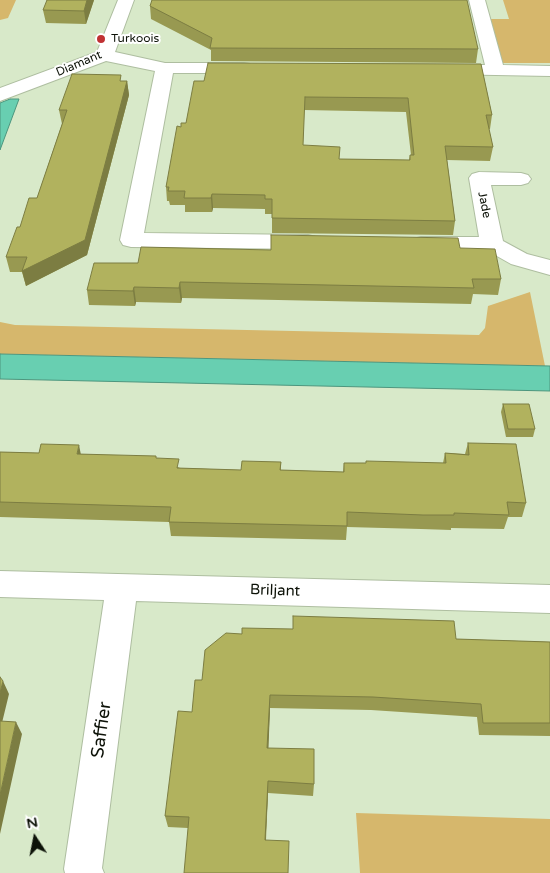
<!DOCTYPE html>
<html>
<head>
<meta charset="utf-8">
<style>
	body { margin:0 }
	#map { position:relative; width:550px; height:873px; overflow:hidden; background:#d8e9c9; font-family:"Varela Round",sans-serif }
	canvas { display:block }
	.north { position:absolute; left:10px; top:813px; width:50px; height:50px; -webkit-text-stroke:4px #fff; paint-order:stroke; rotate:349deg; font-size:14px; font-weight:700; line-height:20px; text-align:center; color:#0d1208 }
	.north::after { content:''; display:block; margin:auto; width:18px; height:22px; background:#0d1208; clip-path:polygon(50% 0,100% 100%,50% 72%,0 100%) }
</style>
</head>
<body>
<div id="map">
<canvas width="550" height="873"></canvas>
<div class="north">N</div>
</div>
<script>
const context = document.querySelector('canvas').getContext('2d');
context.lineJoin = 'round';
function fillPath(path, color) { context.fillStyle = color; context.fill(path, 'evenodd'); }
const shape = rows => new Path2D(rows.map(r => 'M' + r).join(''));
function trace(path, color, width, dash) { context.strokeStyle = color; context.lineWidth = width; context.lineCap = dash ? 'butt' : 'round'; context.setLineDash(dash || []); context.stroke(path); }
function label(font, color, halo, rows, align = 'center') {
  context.font = font + ' "Varela Round",sans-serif'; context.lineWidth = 4; context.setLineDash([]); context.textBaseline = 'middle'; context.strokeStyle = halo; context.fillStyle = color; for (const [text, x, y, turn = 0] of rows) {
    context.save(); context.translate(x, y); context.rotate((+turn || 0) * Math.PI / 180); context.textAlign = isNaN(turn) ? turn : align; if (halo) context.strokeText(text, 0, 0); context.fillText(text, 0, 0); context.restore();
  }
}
fillPath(shape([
	[0,0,16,0,8,18,0,20],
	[503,0,550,0,550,63,498,63,485,19,509,19],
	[530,292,545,366,0,354,0,322,15,325,479,335,485,328,488,306],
	[356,813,550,819,550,873,360,873]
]), '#d6b76c');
const water = shape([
	[10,99,19,99,0,150,0,103,10,99],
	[0,354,550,366,550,391,0,379,0,354]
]);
fillPath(water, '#68cfb1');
trace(water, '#4d967e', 1);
const minor = shape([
	[118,0,134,0,115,52,165,63,244,63,250,64,253,68,250,72,244,73,173,73,144,233,308,235,316,237,319,242,316,247,308,249,131,247,123,245,120,240,155,71,106,61,0,101,0,88,97,52,118,0],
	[469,0,485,0,503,65,550,66,550,76,441,74,438,70,441,66,447,65,485,65,469,0],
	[479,172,521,173,528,175,531,179,528,183,521,185,491,185,503,241,527,254,550,260,550,275,511,264,488,251,421,251,413,249,410,244,413,239,421,237,479,237,469,178,472,174,479,172],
	[0,571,550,585,550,613,136,601,102,868,104,873,65,873,64,869,104,600,0,597,0,571]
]);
trace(minor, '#aebea0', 2);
fillPath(minor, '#fff');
fillPath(shape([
	[94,0,86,24,46,23,43,10],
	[150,6,478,49,476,63,211,61,211,50,151,19],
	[481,64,492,115,490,129,489,129,493,147,490,161,447,160,455,221,453,235,272,233,272,214,265,214,265,209,213,208,212,212,185,212,185,205,170,205,169,201,167,201,166,187,181,127,186,123,204,81],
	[304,110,406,112,411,155,410,155,409,160,339,159,303,145],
	[122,81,127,81,129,95,87,255,26,286,22,272,10,272,6,257,37,198,62,124,59,110],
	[460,248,501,279,498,295,473,294,471,304,182,298,181,303,136,302,135,306,89,305,87,290,138,263,271,250],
	[503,404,535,429,533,437,506,437,501,412],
	[468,443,526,503,522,517,508,517,504,529,451,528,451,530,421,529,347,527,346,540,171,536,169,522,0,517,0,452,81,454,157,458,180,468,241,470,281,462,281,470,343,472,344,463,443,463,445,453,465,454],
	[242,634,456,639,550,642,550,736,479,735,477,717,371,710,270,708,268,748,314,784,313,796,268,793,266,840,288,873,188,828,168,827,165,816,192,712,202,680]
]), '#989951');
fillPath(shape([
	[87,0,94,0,86,24,84,11],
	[127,81,129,95,87,255,26,286,22,271],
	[212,194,213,208,212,212,211,198],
	[180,282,182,298,181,303,179,288],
	[134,287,136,302,135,306,133,291],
	[79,445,82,460,77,454],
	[3,681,9,694,0,731,0,693],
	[270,695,270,708,268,760,267,748],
	[16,722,22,734,0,834,0,795],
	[268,781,268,793,265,851,265,840]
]), '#7c7d42');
const building = shape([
	[47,0,87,0,84,11,43,10,47,0],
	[152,0,467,0,478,49,210,48,212,38,150,6,152,0],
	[208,63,481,64,492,115,486,115,493,147,445,146,455,221,272,218,272,199,265,199,265,195,212,194,211,198,184,198,185,191,168,191,169,187,166,187,177,126,181,127,181,123,186,123,194,81,204,81,208,63],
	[305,97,408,98,414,155,410,155,410,160,339,159,340,147,303,145,305,97],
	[72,74,121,75,120,81,127,81,85,240,22,271,27,257,6,257,17,227,20,227,29,198,37,198,67,110,59,110,72,74],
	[271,235,458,238,460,248,495,249,501,279,472,279,474,288,180,282,179,288,134,287,133,291,87,290,94,263,138,263,141,247,271,250,271,235],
	[503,404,529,404,535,429,508,429,503,404],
	[468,443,516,444,526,503,507,502,509,515,454,513,454,515,423,515,347,512,347,526,169,522,171,507,0,502,0,452,39,453,41,444,79,445,77,454,156,456,156,458,179,459,177,468,241,470,242,461,281,462,280,470,344,472,344,463,366,463,366,461,446,463,445,453,469,455,468,443],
	[293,616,454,621,456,639,550,642,550,723,483,723,481,704,373,697,270,695,267,748,314,749,314,784,268,781,265,840,289,841,288,873,184,873,189,817,165,816,178,711,192,712,195,680,202,680,205,650,226,633,242,634,242,628,293,629,293,616],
	[0,677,3,681,0,693,0,677],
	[0,721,16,722,0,795,0,721]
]);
fillPath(building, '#b1b25e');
trace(building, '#7c7d42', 1);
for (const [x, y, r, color] of [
	[101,39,5,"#c03133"]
]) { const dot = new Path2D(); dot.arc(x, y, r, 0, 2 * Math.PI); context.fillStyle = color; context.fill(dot); trace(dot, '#fff', 2); }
label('12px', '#0d1208', '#fff', [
	["Turkoois",111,39]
], 'left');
label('12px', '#0d1208', '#fff', [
	["Diamant",79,64,-23],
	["Jade",484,205,79]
]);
label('15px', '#0d1208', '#fff', [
	["Briljant",275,591,2]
]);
label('18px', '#0d1208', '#fff', [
	["Saffier",102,730,-82]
]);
</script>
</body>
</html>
